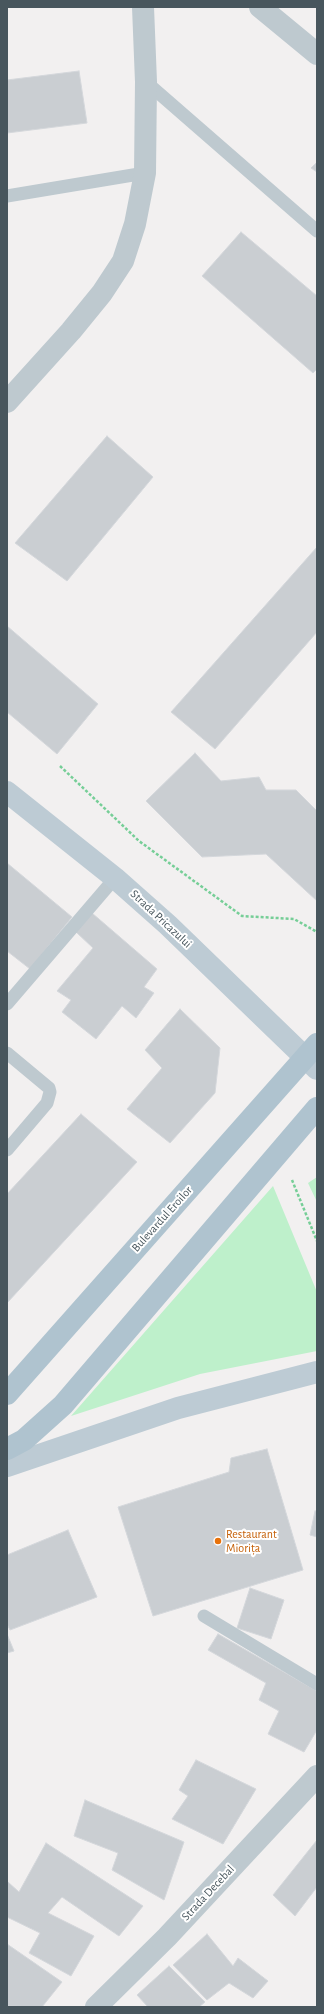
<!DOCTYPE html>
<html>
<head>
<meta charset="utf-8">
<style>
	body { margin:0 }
	#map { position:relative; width:324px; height:2014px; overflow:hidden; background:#f2f0f0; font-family:"Alegreya Sans",sans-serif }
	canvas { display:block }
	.frame { position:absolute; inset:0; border:8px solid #48565d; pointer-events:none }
</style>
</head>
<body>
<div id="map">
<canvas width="324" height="2014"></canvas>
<div class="frame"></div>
</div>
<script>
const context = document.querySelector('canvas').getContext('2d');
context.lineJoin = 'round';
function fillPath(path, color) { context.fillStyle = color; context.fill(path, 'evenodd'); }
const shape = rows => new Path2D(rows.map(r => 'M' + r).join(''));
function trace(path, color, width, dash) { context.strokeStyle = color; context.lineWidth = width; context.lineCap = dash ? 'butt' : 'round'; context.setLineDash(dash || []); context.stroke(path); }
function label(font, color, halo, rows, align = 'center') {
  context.font = font + ' "Alegreya Sans",sans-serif'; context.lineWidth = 4; context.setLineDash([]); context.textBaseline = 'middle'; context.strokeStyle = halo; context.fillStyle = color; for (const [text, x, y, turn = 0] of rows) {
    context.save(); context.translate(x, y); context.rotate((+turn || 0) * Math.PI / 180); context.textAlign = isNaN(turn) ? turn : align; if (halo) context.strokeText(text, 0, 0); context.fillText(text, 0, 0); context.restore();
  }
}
fillPath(shape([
	[317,1177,317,1202,308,1183],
	[273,1186,317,1292,317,1351,200,1374,71,1416]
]), '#bef0cb');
const building = shape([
	[79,71,87,123,7,133,7,80,79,71],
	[317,162,317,172,311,168,317,162],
	[241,232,317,296,317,369,313,373,202,276,241,232],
	[107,436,153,477,67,581,15,543,107,436],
	[317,547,317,632,215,749,171,712,317,547],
	[7,626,98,704,57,754,7,712,7,626],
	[195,753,221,781,259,777,266,790,296,790,317,811,317,901,266,854,202,857,146,801,195,753],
	[7,863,72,917,30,969,7,951,7,863],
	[92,913,157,969,144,987,154,993,136,1018,122,1006,96,1039,62,1012,71,1000,57,991,93,948,76,932,92,913],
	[180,1009,220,1048,215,1093,170,1143,127,1109,162,1068,145,1050,180,1009],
	[81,1114,137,1162,7,1303,7,1194,81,1114],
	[267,1449,303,1570,153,1616,118,1507,229,1472,231,1458,267,1449],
	[315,1511,317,1511,317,1537,310,1535,315,1511],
	[68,1530,97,1597,10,1630,7,1624,7,1555,68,1530],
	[250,1588,284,1600,271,1639,237,1628,250,1588],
	[7,1634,14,1651,7,1653,7,1634],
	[218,1634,317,1691,317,1730,304,1752,268,1734,279,1711,259,1700,266,1683,208,1650,218,1634],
	[196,1760,256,1789,223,1844,172,1819,188,1796,179,1790,196,1760],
	[85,1800,184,1842,164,1900,112,1870,118,1853,74,1836,85,1800],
	[317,1840,317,1887,295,1916,273,1895,317,1840],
	[46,1843,143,1906,119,1936,62,1897,48,1913,94,1936,71,1976,29,1953,40,1933,7,1917,7,1883,8,1882,19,1892,46,1843],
	[207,1934,233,1966,238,1958,268,1981,253,1998,229,1983,207,2000,173,1965,207,1934],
	[7,1944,62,1982,42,2007,7,2006,7,1944],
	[169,1966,205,2002,199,2007,148,2007,137,1995,169,1966]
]);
fillPath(building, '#caced2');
trace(building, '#d4d7db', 1);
trace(shape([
	[60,766,139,841,242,916,294,919,317,932],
	[292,1180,317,1241]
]), '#76ce97', 2.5, [3, 2]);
trace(shape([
	[146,82,317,231],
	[7,196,145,173],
	[7,1004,115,878],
	[7,1053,49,1088,50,1092,47,1103,7,1150],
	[204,1616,317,1684]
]), '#bec9cf', 13);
trace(shape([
	[260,7,317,54],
	[7,402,71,331,102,293,123,261,135,224,145,173,146,82,143,7],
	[96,2007,167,1937,317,1776]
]), '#bec9cf', 22);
trace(shape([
	[7,792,115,878,168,925,317,1069],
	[7,1466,178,1408,317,1372]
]), '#bdcbd4', 22);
trace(shape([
	[7,1394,317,1044],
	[7,1449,24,1440,63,1405,317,1108]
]), '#afc3cf', 22);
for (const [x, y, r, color] of [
	[218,1541,4,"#e8710a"]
]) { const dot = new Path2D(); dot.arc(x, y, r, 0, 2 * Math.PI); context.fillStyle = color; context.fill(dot); trace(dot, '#fff', 1.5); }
label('12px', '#48565d', '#fff', [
	["Strada Pricazului",161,919,43],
	["Bulevardul Eroilor",162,1219,-48],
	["Strada Decebal",208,1893,-47]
]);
label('12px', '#c56008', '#fff', [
	["Restaurant",226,1534],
	["Miorița",226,1548]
], 'left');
</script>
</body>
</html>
